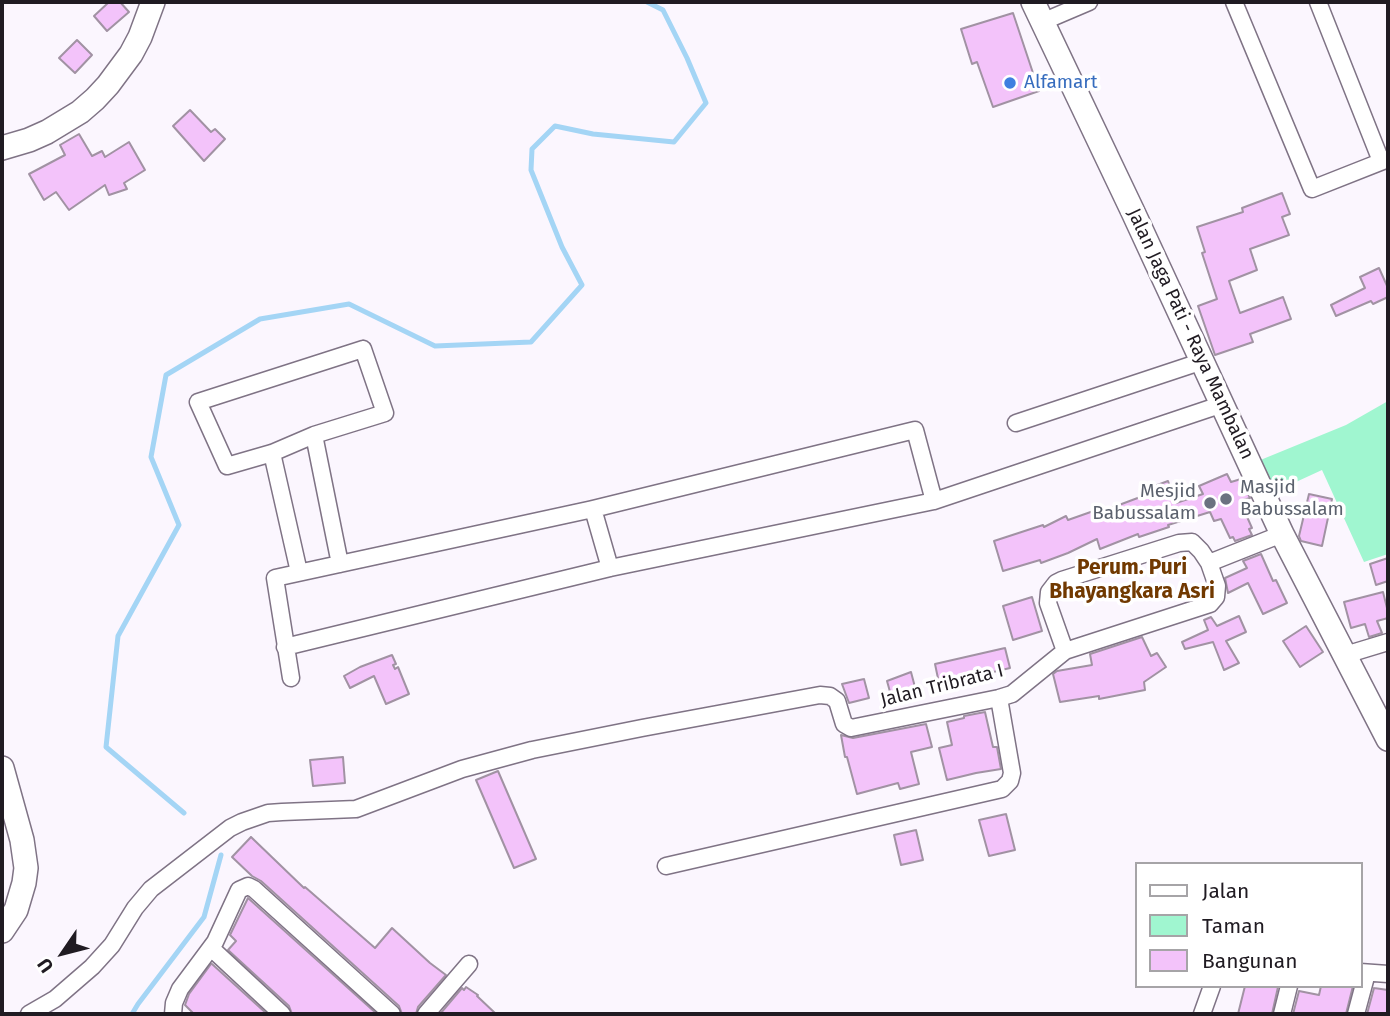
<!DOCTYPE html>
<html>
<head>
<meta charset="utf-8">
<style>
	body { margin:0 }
	#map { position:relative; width:1390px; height:1016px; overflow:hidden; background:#fbf6fe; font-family:"Fira Sans",sans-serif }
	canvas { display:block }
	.frame { position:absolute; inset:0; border:4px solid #201b22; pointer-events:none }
	.legend { position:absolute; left:1135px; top:862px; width:228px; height:126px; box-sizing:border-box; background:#fff; border:2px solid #a6a4a7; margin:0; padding:9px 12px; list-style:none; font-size:21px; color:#201b22 }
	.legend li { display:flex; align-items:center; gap:14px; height:35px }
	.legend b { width:35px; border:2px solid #a6a4a7 }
	.north { position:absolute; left:28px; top:918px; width:70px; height:70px; -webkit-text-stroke:5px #fff; paint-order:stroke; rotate:235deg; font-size:19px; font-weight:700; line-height:28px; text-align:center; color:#201b22 }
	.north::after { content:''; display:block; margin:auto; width:24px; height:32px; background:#201b22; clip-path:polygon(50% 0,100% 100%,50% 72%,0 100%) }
</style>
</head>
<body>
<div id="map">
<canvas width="1390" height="1016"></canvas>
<div class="frame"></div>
<ul class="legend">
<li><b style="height:9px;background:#fff"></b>Jalan</li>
<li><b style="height:19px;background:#a0f6d0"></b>Taman</li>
<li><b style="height:19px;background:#f3c3fa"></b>Bangunan</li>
</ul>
<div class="north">U</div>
</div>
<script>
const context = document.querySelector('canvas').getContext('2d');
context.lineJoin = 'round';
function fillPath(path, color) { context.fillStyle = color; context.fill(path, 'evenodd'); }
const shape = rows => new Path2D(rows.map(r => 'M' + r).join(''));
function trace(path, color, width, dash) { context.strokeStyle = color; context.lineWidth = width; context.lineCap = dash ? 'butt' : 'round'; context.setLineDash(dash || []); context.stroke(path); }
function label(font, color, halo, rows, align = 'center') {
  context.font = font + ' "Fira Sans",sans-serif'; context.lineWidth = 7; context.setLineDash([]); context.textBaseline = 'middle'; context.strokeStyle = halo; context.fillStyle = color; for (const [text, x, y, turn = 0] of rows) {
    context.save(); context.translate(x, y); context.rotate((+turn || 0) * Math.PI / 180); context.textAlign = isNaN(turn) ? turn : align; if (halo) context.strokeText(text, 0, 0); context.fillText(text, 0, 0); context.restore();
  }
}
fillPath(shape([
	[1388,401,1388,554,1364,562,1322,470,1272,493,1258,461,1346,425]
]), '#a0f6d0');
trace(shape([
	[184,813,106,747,118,636,179,525,151,457,166,375,260,319,349,304,435,346,531,342,582,285,562,247,531,170,532,149,555,126,593,134,674,142,706,103,687,58,663,10,647,2],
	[132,1014,138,1004,204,917,221,855]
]), '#a4d5f5', 5);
const building = shape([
	[109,2,120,2,129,12,107,31,94,16,109,2],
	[1013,13,1039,91,993,107,977,62,972,64,961,29,1013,13],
	[77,40,92,55,75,73,59,58,77,40],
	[190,110,211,132,215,129,225,139,204,161,173,126,190,110],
	[79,134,92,156,102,151,105,157,129,142,145,170,124,183,127,189,109,195,105,185,69,210,56,192,44,200,29,174,65,155,60,145,79,134],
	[1282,193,1290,214,1282,217,1289,235,1250,249,1257,270,1229,281,1240,313,1283,297,1291,319,1250,334,1253,342,1215,355,1198,306,1217,299,1202,253,1205,252,1197,227,1243,212,1242,208,1282,193],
	[1379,268,1388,288,1388,297,1373,304,1371,301,1336,316,1331,305,1365,288,1360,277,1379,268],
	[1227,474,1231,482,1241,479,1250,498,1240,501,1252,528,1249,529,1252,535,1235,541,1233,537,1230,538,1221,519,1214,521,1210,512,1168,525,1169,527,1139,537,1138,534,1100,549,1097,539,1068,553,1041,563,1040,560,1003,571,994,541,1043,525,1044,527,1066,516,1068,520,1102,508,1103,511,1143,496,1141,491,1168,481,1176,503,1203,494,1199,486,1227,474],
	[1309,494,1332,499,1322,546,1301,541,1299,536,1309,494],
	[1261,554,1273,581,1276,580,1287,603,1263,614,1248,583,1228,593,1225,578,1247,568,1243,561,1261,554],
	[1388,558,1388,581,1376,585,1370,564,1388,558],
	[1383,592,1388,612,1388,618,1377,621,1382,633,1369,637,1365,624,1351,628,1344,602,1383,592],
	[1032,597,1042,631,1013,640,1003,606,1032,597],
	[1239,616,1246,632,1226,641,1239,663,1224,670,1213,642,1185,649,1182,642,1208,630,1204,620,1211,617,1217,626,1239,616],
	[1306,626,1323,652,1300,667,1283,641,1306,626],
	[1142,637,1151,656,1157,653,1166,667,1144,682,1145,690,1099,699,1099,696,1060,702,1053,674,1057,671,1092,665,1090,654,1142,637],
	[1005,648,1010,668,993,672,992,670,966,677,967,682,940,688,935,664,1005,648],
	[392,655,396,664,393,665,395,669,398,667,409,694,386,704,374,676,350,688,344,676,360,667,392,655],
	[911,672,916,691,892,699,887,681,911,672],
	[864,679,869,698,849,703,842,684,864,679],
	[985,712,993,747,997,747,1001,769,976,773,947,780,939,748,952,745,947,722,964,718,964,716,985,712],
	[926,724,932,747,911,752,919,784,900,789,898,783,857,794,847,757,845,757,841,735,853,738,926,724],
	[343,757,345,783,313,786,310,760,343,757],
	[498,771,536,859,514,868,476,780,498,771],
	[1006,814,1015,850,989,856,979,820,1006,814],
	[916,830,923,860,901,865,894,835,916,830],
	[251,837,304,888,305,887,375,948,392,928,430,963,446,975,418,1007,416,1014,402,1014,399,1006,261,881,252,876,232,857,251,837],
	[248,898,377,1014,292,1014,289,1006,228,950,236,941,230,935,248,898],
	[211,964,212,964,267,1014,194,1014,185,1005,189,994,211,964],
	[1245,986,1278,987,1272,1014,1238,1014,1245,986],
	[1321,986,1353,986,1346,1014,1293,1014,1299,991,1319,995,1321,986],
	[466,987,478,995,477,996,496,1014,440,1014,462,988,464,990,466,987],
	[1374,988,1388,990,1388,1014,1367,1014,1374,988]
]);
fillPath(building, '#f3c3fa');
trace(building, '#a192a3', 2);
const street = shape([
	[1234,2,1312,189,1388,159],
	[1318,2,1381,161],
	[1042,22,1089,2],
	[363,349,385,413,314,435,272,453,227,466,198,402,363,349],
	[1016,423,1203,361],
	[314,435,340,564],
	[272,453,299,572],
	[593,509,610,568],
	[1209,563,1282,534],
	[285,647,610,568,934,501,1223,404],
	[1345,655,1388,642],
	[291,678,275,578,593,509,915,430,934,501],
	[666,866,1002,789,1010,781,1012,773,999,698],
	[211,948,282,1014],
	[1360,972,1388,974],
	[29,1014,55,999,92,967,112,945,135,908,151,889,230,828,242,822,268,813,282,812,356,809,462,769,532,750,642,728,820,695,830,696,837,701,844,724,851,728,999,698,1012,694,1065,651,1210,604,1216,597,1217,586,1209,563,1201,551,1192,542,1179,543,1062,580,1056,583,1049,592,1048,603,1065,651],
	[173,1014,174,1003,180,989,215,942,239,890,248,886,254,889,392,1014],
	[426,1014,469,964],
	[1202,1014,1212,986],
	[1282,1014,1289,986],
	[1356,1014,1367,973]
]);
const secondary = shape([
	[1033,2,1133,212,1282,534,1388,739],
	[2,148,29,140,47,132,80,112,95,99,108,85,131,54,140,37,153,2],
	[2,768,22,840,26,868,24,883,16,910,2,931]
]);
trace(street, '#7f7385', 19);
trace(secondary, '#7f7385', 26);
trace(street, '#fff', 16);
trace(secondary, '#fff', 23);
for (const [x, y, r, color] of [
	[1010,83,7,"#3f7fe0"],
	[1226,499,7,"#6b7280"],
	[1210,503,7,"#6b7280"]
]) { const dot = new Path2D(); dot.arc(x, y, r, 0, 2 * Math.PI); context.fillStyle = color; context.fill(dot); trace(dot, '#fff', 2.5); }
label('19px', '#366cbe', '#fff', [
	["Alfamart",1024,83]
], 'left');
label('19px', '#201b22', '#fff', [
	["Jalan Jaga Pati - Raya Mambalan",1190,334,65],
	["Jalan Tribrata I",942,686,-14]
]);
label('19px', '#5b616d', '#fff', [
	["Masjid",1240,488],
	["Babussalam",1240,510],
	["Mesjid",1196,492,"right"],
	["Babussalam",1196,514,"right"]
], 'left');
label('bold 21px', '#713900', '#fff', [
	["Perum. Puri",1132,568],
	["Bhayangkara Asri",1132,592]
]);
</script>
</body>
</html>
